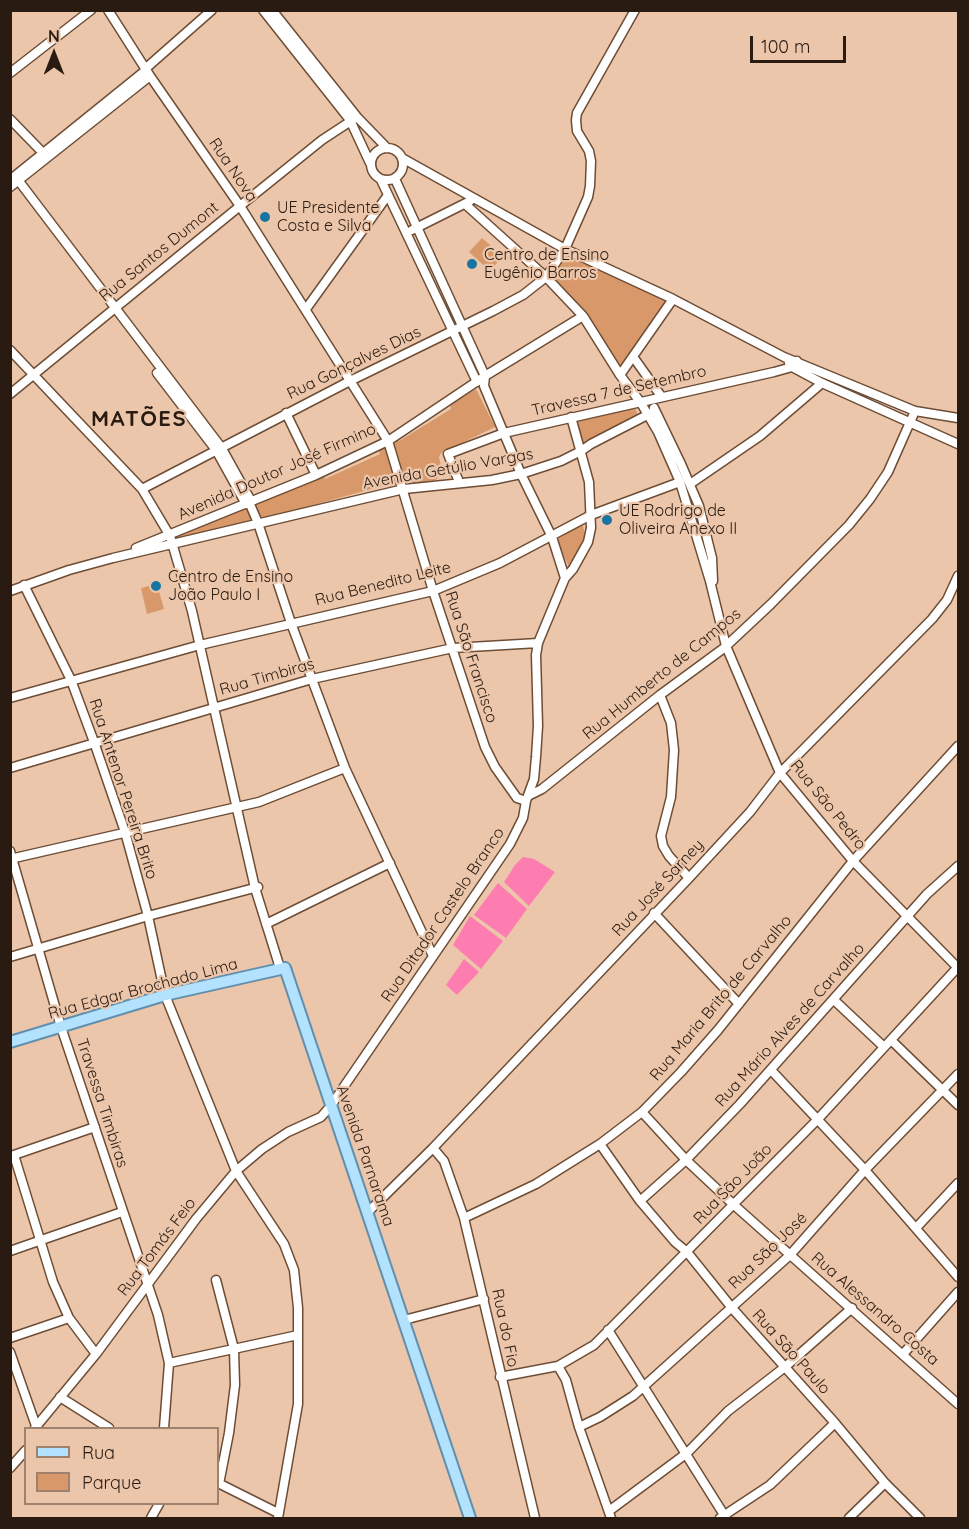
<!DOCTYPE html>
<html>
<head>
<meta charset="utf-8">
<style>
	body { margin:0 }
	#map { position:relative; width:969px; height:1529px; overflow:hidden; background:#ecc6ab; font-family:Quicksand,sans-serif }
	canvas { display:block }
	.frame { position:absolute; inset:0; border:12px solid #291b11; pointer-events:none }
	.legend { position:absolute; left:24px; top:1427px; width:195px; height:78px; box-sizing:border-box; background:#ecc6ab; border:2px solid #9e826d; margin:0; padding:8px 10px; list-style:none; font-size:18px; color:#291b11 }
	.legend li { display:flex; align-items:center; gap:12px; height:30px }
	.legend b { width:30px; border:2px solid #9e826d }
	.north { position:absolute; left:24px; top:24px; width:60px; height:60px; -webkit-text-stroke:4px #ecc6ab; paint-order:stroke; rotate:0deg; font-size:16px; font-weight:700; line-height:24px; text-align:center; color:#291b11 }
	.north::after { content:''; display:block; margin:auto; width:21px; height:27px; background:#291b11; clip-path:polygon(50% 0,100% 100%,50% 72%,0 100%) }
	.scale { position:absolute; left:750px; top:36px; width:96px; height:27px; box-sizing:border-box; border:3px solid #291b11; border-top:0; padding-left:8px; font-size:18px; line-height:21px; white-space:nowrap; color:#291b11; -webkit-text-stroke:4px #ecc6ab; paint-order:stroke }
</style>
</head>
<body>
<div id="map">
<canvas width="969" height="1529"></canvas>
<div class="frame"></div>
<ul class="legend">
<li><b style="height:8px;background:#b3e2ff"></b>Rua</li>
<li><b style="height:16px;background:#d89869"></b>Parque</li>
</ul>
<div class="north">N</div>
<div class="scale">100 m</div>
</div>
<script>
const context = document.querySelector('canvas').getContext('2d');
context.lineJoin = 'round';
function fillPath(path, color) { context.fillStyle = color; context.fill(path, 'evenodd'); }
const shape = rows => new Path2D(rows.map(r => 'M' + r).join(''));
function trace(path, color, width, dash) { context.strokeStyle = color; context.lineWidth = width; context.lineCap = dash ? 'butt' : 'round'; context.setLineDash(dash || []); context.stroke(path); }
function label(font, color, halo, rows, align = 'center') {
  context.font = font + ' Quicksand,sans-serif'; context.lineWidth = 4.5; context.setLineDash([]); context.textBaseline = 'middle'; context.strokeStyle = halo; context.fillStyle = color; for (const [text, x, y, turn = 0] of rows) {
    context.save(); context.translate(x, y); context.rotate((+turn || 0) * Math.PI / 180); context.textAlign = isNaN(turn) ? turn : align; if (halo) context.strokeText(text, 0, 0); context.fillText(text, 0, 0); context.restore();
  }
}
fillPath(shape([
	[482,238,503,256,490,271,469,252],
	[569,255,667,300,667,303,621,367,553,278,553,275],
	[476,389,495,427,441,453,439,457,442,471,436,480,410,486,406,484,391,442,396,437,399,441,451,409,450,404],
	[635,407,638,416,585,445,582,443,574,421],
	[385,447,396,482,260,520,255,504,323,474,325,479,380,454,378,449],
	[247,505,253,522,178,541,176,537],
	[579,525,583,526,586,537,583,546,569,567,557,542,558,539],
	[157,584,164,609,147,614,141,588]
]), '#d89869');
fillPath(shape([
	[523,857,534,859,555,872,529,906,504,882,515,865],
	[498,883,527,909,506,938,474,915],
	[470,916,503,941,481,969,453,945],
	[464,959,479,972,457,995,446,985]
]), '#fe7db0');
const minor = shape([
	[108,10,150,76,240,206,388,441,433,591,485,747,495,767,517,798,526,801],
	[263,10,350,120,370,163],
	[272,10,357,117,387,148],
	[145,69,212,10],
	[10,73,91,10],
	[10,119,45,155],
	'371 164a16 16 0 1 1 32 0a16 16 0 1 1-32 0Z',
	[402,158,565,249,673,299,784,357,915,411,958,418],
	[15,176,221,447,251,501],
	[11,179,146,70],
	[395,179,485,376,484,386,521,474,552,537,565,578],
	[381,180,477,382],
	[10,187,150,76],
	[465,204,546,277,583,316,620,375,641,403,658,432,680,482,710,581,726,646,780,773,853,861,958,968],
	[412,230,470,201],
	[306,309,388,195],
	[10,350,142,489,170,536,192,611,255,888,280,968],
	[634,358,661,396],
	[789,363,792,367,822,383,958,444],
	[157,373,216,450,246,504],
	[620,375,673,299],
	[10,394,240,206,322,140,357,117],
	[654,408,681,464,699,506,712,558,713,581],
	[286,413,316,475],
	[459,482,448,454,504,433,774,372,792,367,797,361],
	[690,484,760,436,822,383],
	[142,489,350,381,493,311,523,295,546,277,565,249,588,197,590,186,591,161,589,151,577,131,576,120,577,113,635,10],
	[249,502,258,523,291,623,345,768,433,956],
	[136,548,316,475,388,441,485,376,583,316],
	[24,585,71,680,94,742,125,832,148,916,165,995,236,1171,284,1244,294,1270,298,1308,298,1404,278,1518],
	[10,591,69,570,113,558,404,489,492,480,521,474,561,461,581,451,591,444,655,411],
	[660,695,671,723,674,750,671,797,661,836,663,846,669,856,689,878],
	[10,698,200,645,433,591,500,563,591,515,680,482],
	[10,768,312,679,453,648,538,643],
	[530,795,542,789,660,695,724,648,771,604,849,525,870,499,888,472,915,411],
	[10,851,61,1027,158,1315,169,1363,164,1428],
	[10,859,259,802,345,768],
	[654,913,739,1004],
	[266,924,390,863],
	[10,957,148,916,258,887],
	[834,1000,884,1047],
	[891,1040,958,1105],
	[771,1070,865,1170,958,1277],
	[332,1104,510,844,523,818,526,801,534,779,536,757,538,726,536,655,538,643,565,578,573,569,588,542,591,528,589,482,571,417],
	[642,1112,686,1160,734,1205,958,1404],
	[600,1144,640,1201,675,1242,687,1252,732,1308,835,1423,885,1483,920,1518],
	[433,1148,444,1161,464,1218,535,1518],
	[14,1155,53,1282,69,1318,96,1354],
	[11,1156,95,1127],
	[640,1201,686,1160,740,1104,927,894,958,866],
	[368,1212,433,1148,689,878,750,812,780,773,932,619,947,600,958,576],
	[464,1218,536,1184,600,1144,642,1112,681,1072,718,1030,853,861,958,746],
	[916,1228,958,1183],
	[10,1251,122,1212],
	[216,1280,234,1349,235,1385,229,1433,219,1484],
	[404,1320,484,1299],
	[608,1330,726,1518],
	[10,1338,69,1318],
	[10,1352,36,1426],
	[904,1353,958,1292],
	[169,1363,298,1335],
	[558,1366,566,1380,579,1427,611,1518],
	[500,1377,558,1366,594,1345,818,1119,958,967],
	[60,1397,109,1428],
	[579,1427,600,1417,633,1396,790,1255,865,1170,958,1074],
	[35,1428,96,1354,196,1219,236,1171,262,1149,288,1132,321,1117,327,1110],
	[10,1468,26,1450],
	[218,1483,278,1513],
	[609,1511,687,1453,728,1411,785,1367,852,1308],
	[151,1518,159,1504],
	[720,1518,770,1485,835,1423],
	[849,1518,885,1483]
]);
const major = shape([
	[10,1042,165,995,285,968,470,1518]
]);
trace(minor, '#6d4d35', 11);
trace(major, '#6290ac', 14);
trace(minor, '#fff', 8);
trace(major, '#b3e2ff', 10);
for (const [x, y, r, color] of [
	[265,217,6,"#1875a3"],
	[472,264,6,"#1875a3"],
	[607,520,6,"#1875a3"],
	[156,586,6,"#1875a3"]
]) { const dot = new Path2D(); dot.arc(x, y, r, 0, 2 * Math.PI); context.fillStyle = color; context.fill(dot); trace(dot, '#ecc6ab', 2); }
label('16px', '#291b11', '#ecc6ab', [
	["Rua Nova",233,170,56],
	["Rua Santos Dumont",159,252,-39],
	["Rua Gonçalves Dias",354,363,-26],
	["Travessa 7 de Setembro",619,391,-13],
	["Avenida Getúlio Vargas",448,469,-10],
	["Avenida Doutor José Firmino",277,472,-24],
	["Rua Benedito Leite",383,584,-14],
	["Rua São Francisco",471,657,72],
	["Rua Humberto de Campos",662,674,-39],
	["Rua Timbiras",267,677,-16],
	["Rua Antenor Pereira Brito",123,789,72],
	["Rua São Pedro",828,805,51],
	["Rua José Sarney",658,888,-47],
	["Rua Ditador Castelo Branco",443,915,-56],
	["Rua Edgar Brochado Lima",143,989,-15],
	["Rua Maria Brito de Carvalho",721,998,-50],
	["Rua Mário Alves de Carvalho",790,1025,-48],
	["Travessa Timbiras",102,1103,72],
	["Avenida Parnarama",365,1156,71],
	["Rua São João",733,1184,-46],
	["Rua Tomás Feio",157,1247,-53],
	["Rua São José",768,1251,-44],
	["Rua Alessandro Costa",875,1309,41],
	["Rua do Fio",505,1328,78],
	["Rua São Paulo",791,1352,48]
]);
label('16px', '#291b11', '#ecc6ab', [
	["UE Presidente",277,208],
	["Costa e Silva",277,226],
	["Centro de Ensino",484,255],
	["Eugênio Barros",484,273],
	["UE Rodrigo de",619,511],
	["Oliveira Anexo II",619,529],
	["Centro de Ensino",168,577],
	["João Paulo I",168,595]
], 'left');
context.letterSpacing = '1.5px';
label('bold 22px', '#291b11', '#ecc6ab', [
	["MATÕES",139,419]
]);
context.letterSpacing = '0px';
</script>
</body>
</html>
